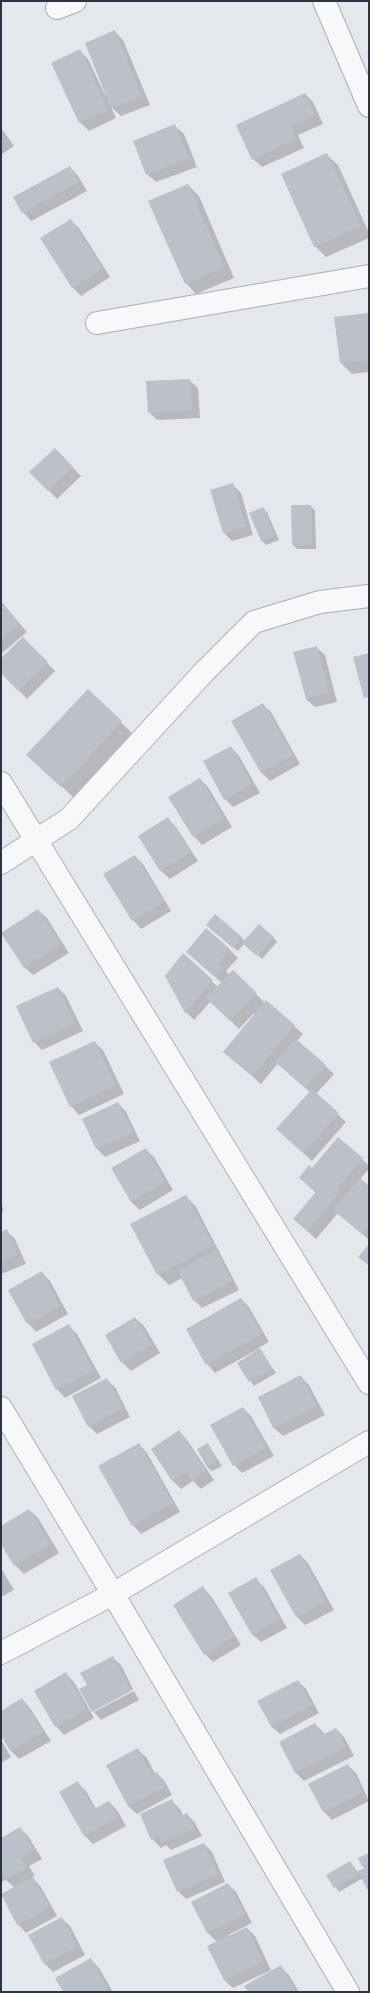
<!DOCTYPE html>
<html>
<head>
<meta charset="utf-8">
<style>
	body { margin:0 }
	#map { position:relative; width:370px; height:1993px; overflow:hidden; background:#e4e7ec; font-family:"Golos Text",sans-serif }
	canvas { display:block }
	.frame { position:absolute; inset:0; border:2px solid #2b3445; pointer-events:none }
</style>
</head>
<body>
<div id="map">
<canvas width="370" height="1993"></canvas>
<div class="frame"></div>
</div>
<script>
const context = document.querySelector('canvas').getContext('2d');
context.lineJoin = 'round';
function fillPath(path, color) { context.fillStyle = color; context.fill(path, 'evenodd'); }
const shape = rows => new Path2D(rows.map(r => 'M' + r).join(''));
function trace(path, color, width, dash) { context.strokeStyle = color; context.lineWidth = width; context.lineCap = dash ? 'butt' : 'round'; context.setLineDash(dash || []); context.stroke(path); }
fillPath(shape([
	[115,32,123,40,150,105,121,116,111,107,116,118,89,131,80,122,80,51,88,59,106,97,107,96],
	[305,94,313,102,323,124,298,135,304,148,262,167,253,159],
	[175,126,184,134,197,167,156,182,147,174],
	[1,128,14,146,1,155],
	[327,155,338,165,369,233,369,238,326,257,315,246],
	[70,167,78,176,87,191,31,221,23,212],
	[188,185,199,196,234,278,196,294,186,283],
	[70,220,79,228,110,277,81,296,73,288,41,239],
	[369,314,369,372,352,374,341,363,335,318],
	[189,380,198,388,200,418,157,420,149,412],
	[55,449,81,476,57,499,31,472],
	[232,484,241,493,253,535,232,541,224,533],
	[310,506,315,510,316,549,297,549,293,545],
	[263,508,267,512,279,540,266,545,262,541],
	[1,602,27,632,1,654],
	[23,638,55,671,27,699,1,672,1,660],
	[316,647,325,655,337,702,315,707,306,699],
	[88,691,132,733,73,797,39,765],
	[262,704,271,712,300,764,270,781,262,773,232,722],
	[231,747,239,756,260,793,233,807,225,799],
	[200,779,208,787,232,827,202,845,194,836],
	[168,819,176,827,198,861,170,879,161,871,139,837],
	[135,856,143,864,171,911,141,929,133,920],
	[38,910,47,918,69,953,33,975,24,967],
	[215,915,245,941,273,937,277,942,262,959,244,944,238,951,211,929],
	[229,949,238,958,226,971,230,975,233,972,265,1003,294,1026,303,1034,297,1041,334,1074,316,1094,346,1122,312,1161,286,1137,310,1092,278,1063,261,1084,224,1052,255,1014,254,1013,239,1029,211,1001,194,1020,186,1012,166,976,183,955,218,987,222,983,187,952],
	[58,988,66,996,83,1031,42,1050,34,1042],
	[94,1042,103,1050,124,1094,79,1115,71,1106],
	[118,1103,126,1112,140,1141,105,1157,97,1149,83,1120],
	[145,1149,154,1157,173,1190,140,1210,131,1202],
	[362,1159,369,1166,369,1169,360,1179,369,1187,369,1240,338,1213,316,1239,294,1219,316,1193,300,1178,312,1169],
	[186,1196,196,1207,239,1290,202,1308,194,1300,182,1278,169,1285,158,1274],
	[1,1204,4,1210,1,1212],
	[6,1230,15,1239,26,1264,1,1274,1,1233],
	[42,1273,50,1281,68,1314,36,1332,28,1323],
	[241,1299,249,1307,269,1342,258,1348,276,1373,254,1386,238,1363,259,1350,258,1349,215,1373,207,1364,187,1329],
	[135,1318,144,1326,160,1353,131,1371,122,1362,106,1336],
	[69,1326,77,1334,101,1378,65,1398,57,1389],
	[301,1377,309,1385,325,1415,283,1436,274,1428,259,1398],
	[106,1379,115,1387,130,1417,97,1434,89,1426],
	[243,1408,251,1416,274,1456,242,1473,234,1465],
	[179,1431,187,1440,214,1480,201,1489,193,1481,181,1489,173,1481,152,1449],
	[139,1444,147,1453,180,1512,141,1534,133,1525],
	[208,1444,222,1466,212,1471,207,1467],
	[29,1510,38,1518,59,1553,24,1574,15,1565,1,1542,1,1527],
	[300,1555,308,1563,334,1610,305,1625,297,1617,272,1570],
	[1,1568,14,1590,1,1597],
	[255,1578,264,1587,287,1628,261,1642,252,1634],
	[203,1588,211,1596,241,1645,213,1662,205,1654],
	[112,1657,121,1665,133,1689,94,1710,94,1712,134,1691,139,1700,101,1720,93,1711,88,1685],
	[66,1674,74,1682,94,1718,64,1735,56,1726,36,1691],
	[298,1681,306,1689,319,1713,280,1734,271,1726,259,1702],
	[22,1699,30,1708,51,1741,19,1759,11,1751,1,1733,1,1712],
	[315,1724,325,1734,336,1729,344,1737,354,1756,304,1781,296,1773],
	[1,1740,11,1757,1,1763],
	[138,1750,147,1758,155,1774,157,1773,165,1782,172,1795,137,1814,128,1806],
	[347,1765,356,1773,369,1801,332,1820,324,1812],
	[78,1783,86,1791,96,1809,109,1802,117,1810,126,1826,93,1844,85,1836,60,1792],
	[172,1801,180,1809,183,1816,187,1814,195,1823,202,1836,171,1850,166,1845,161,1848,152,1839],
	[20,1828,28,1836,42,1859,29,1866,35,1876,32,1877,41,1887,57,1916,26,1933,18,1924,15,1888,6,1880,1,1882,1,1839],
	[204,1844,212,1852,225,1882,186,1899,178,1891],
	[369,1854,369,1891,363,1878,339,1892,327,1875,350,1862,358,1872,365,1869,363,1866],
	[228,1884,236,1892,252,1923,228,1935,229,1936,247,1928,255,1936,271,1970,233,1988,224,1980,217,1942,208,1933],
	[61,1918,70,1926,85,1955,53,1972,45,1964,29,1936],
	[91,1960,99,1968,113,1992,64,1992],
	[281,1967,289,1975,299,1992,249,1992]
]), '#0003');
fillPath(shape([
	[115,30,142,96,111,109,85,43],
	[80,49,108,110,79,123,51,63],
	[305,93,315,115,291,126,296,139,252,160,236,125],
	[175,124,189,158,146,175,133,141],
	[327,153,361,226,314,247,281,174],
	[70,166,79,182,22,213,13,197],
	[188,184,224,267,185,284,148,201],
	[71,219,103,269,72,288,40,238],
	[369,313,369,360,340,363,334,317],
	[190,379,192,410,148,413,146,381],
	[55,448,73,467,48,491,29,472],
	[233,483,246,526,223,533,210,490],
	[291,505,311,505,312,545,292,545],
	[263,507,275,535,261,541,249,513],
	[1,601,20,624,1,639],
	[23,637,48,662,18,691,1,673,1,658],
	[317,646,329,693,306,699,293,652],
	[369,653,369,697,364,698,353,657],
	[88,689,122,721,61,787,26,755],
	[263,703,293,755,261,773,231,721],
	[231,746,252,784,224,800,203,761],
	[200,778,224,818,193,837,168,797],
	[168,817,191,852,160,871,138,836],
	[135,855,164,902,132,921,103,874],
	[38,909,61,944,24,968,1,933],
	[215,914,242,937,233,948,206,925],
	[259,924,274,937,257,956,242,943],
	[206,928,230,949,218,963,223,967,215,977,186,952],
	[183,953,213,980,185,1013,165,976],
	[233,970,257,993,230,1021,206,998],
	[58,987,75,1023,33,1043,16,1006],
	[266,1000,295,1025,252,1076,223,1052],
	[296,1039,326,1065,305,1088,275,1062],
	[95,1041,116,1086,70,1107,49,1062],
	[312,1089,339,1113,303,1153,276,1129],
	[118,1102,133,1133,96,1149,82,1119],
	[338,1137,363,1158,337,1189,340,1192,307,1231,293,1219,316,1192,299,1178,309,1165,312,1168],
	[146,1148,165,1182,131,1202,111,1168],
	[360,1178,369,1186,369,1225,362,1234,333,1210],
	[186,1195,213,1245,157,1275,130,1224],
	[7,1229,18,1255,1,1263,1,1232],
	[369,1244,369,1266,358,1257],
	[216,1251,232,1281,193,1301,178,1271],
	[42,1271,60,1306,27,1324,8,1290],
	[241,1298,262,1333,206,1365,186,1329],
	[135,1317,152,1344,121,1363,105,1335],
	[69,1324,93,1370,56,1390,32,1344],
	[260,1348,272,1368,249,1382,237,1363],
	[301,1375,317,1406,273,1428,258,1397],
	[107,1378,123,1408,88,1427,72,1396],
	[243,1407,266,1447,233,1466,210,1425],
	[179,1430,206,1471,192,1481,186,1472,172,1481,151,1449],
	[139,1443,173,1503,132,1526,98,1466],
	[208,1443,218,1461,207,1467,197,1449],
	[29,1509,51,1544,14,1566,1,1544,1,1526],
	[300,1554,326,1601,296,1617,270,1570],
	[256,1577,279,1619,252,1635,228,1593],
	[203,1586,234,1636,204,1655,173,1605],
	[113,1656,131,1691,92,1712,79,1689,87,1685,80,1673],
	[66,1672,86,1709,55,1727,34,1691],
	[298,1680,312,1705,271,1726,257,1701],
	[22,1698,43,1732,10,1751,1,1735,1,1711],
	[315,1723,322,1735,336,1728,346,1747,295,1773,279,1742],
	[138,1748,152,1775,157,1772,165,1787,128,1806,106,1765],
	[348,1764,363,1792,323,1812,308,1784],
	[78,1781,94,1809,109,1801,118,1817,84,1836,59,1792],
	[172,1799,180,1816,187,1813,194,1828,162,1842,159,1836,151,1840,140,1814],
	[20,1827,34,1850,21,1858,27,1867,5,1880,1,1873,1,1838],
	[204,1843,218,1874,177,1892,163,1860],
	[369,1853,369,1864,362,1867,358,1858],
	[350,1861,358,1874,334,1888,326,1875],
	[369,1866,369,1893,358,1871],
	[33,1877,50,1907,17,1925,1,1894],
	[228,1883,245,1914,207,1933,191,1902],
	[62,1917,77,1946,44,1964,28,1935],
	[247,1927,263,1961,224,1980,207,1946],
	[91,1958,108,1989,104,1992,63,1992,55,1978],
	[281,1965,296,1992,248,1992,244,1986]
]), '#bbc0ca');
const street = shape([
	[324,1,369,106],
	[57,8,75,1],
	[97,323,369,276],
	[1,783,369,1383],
	[1,863,69,819,204,672,254,622,320,602,369,596],
	[1,1408,113,1594,348,1992],
	[1,1653,113,1594,369,1442]
]);
trace(street, '#a9aeb7', 24);
trace(street, '#f7f8fa', 22);
</script>
</body>
</html>
